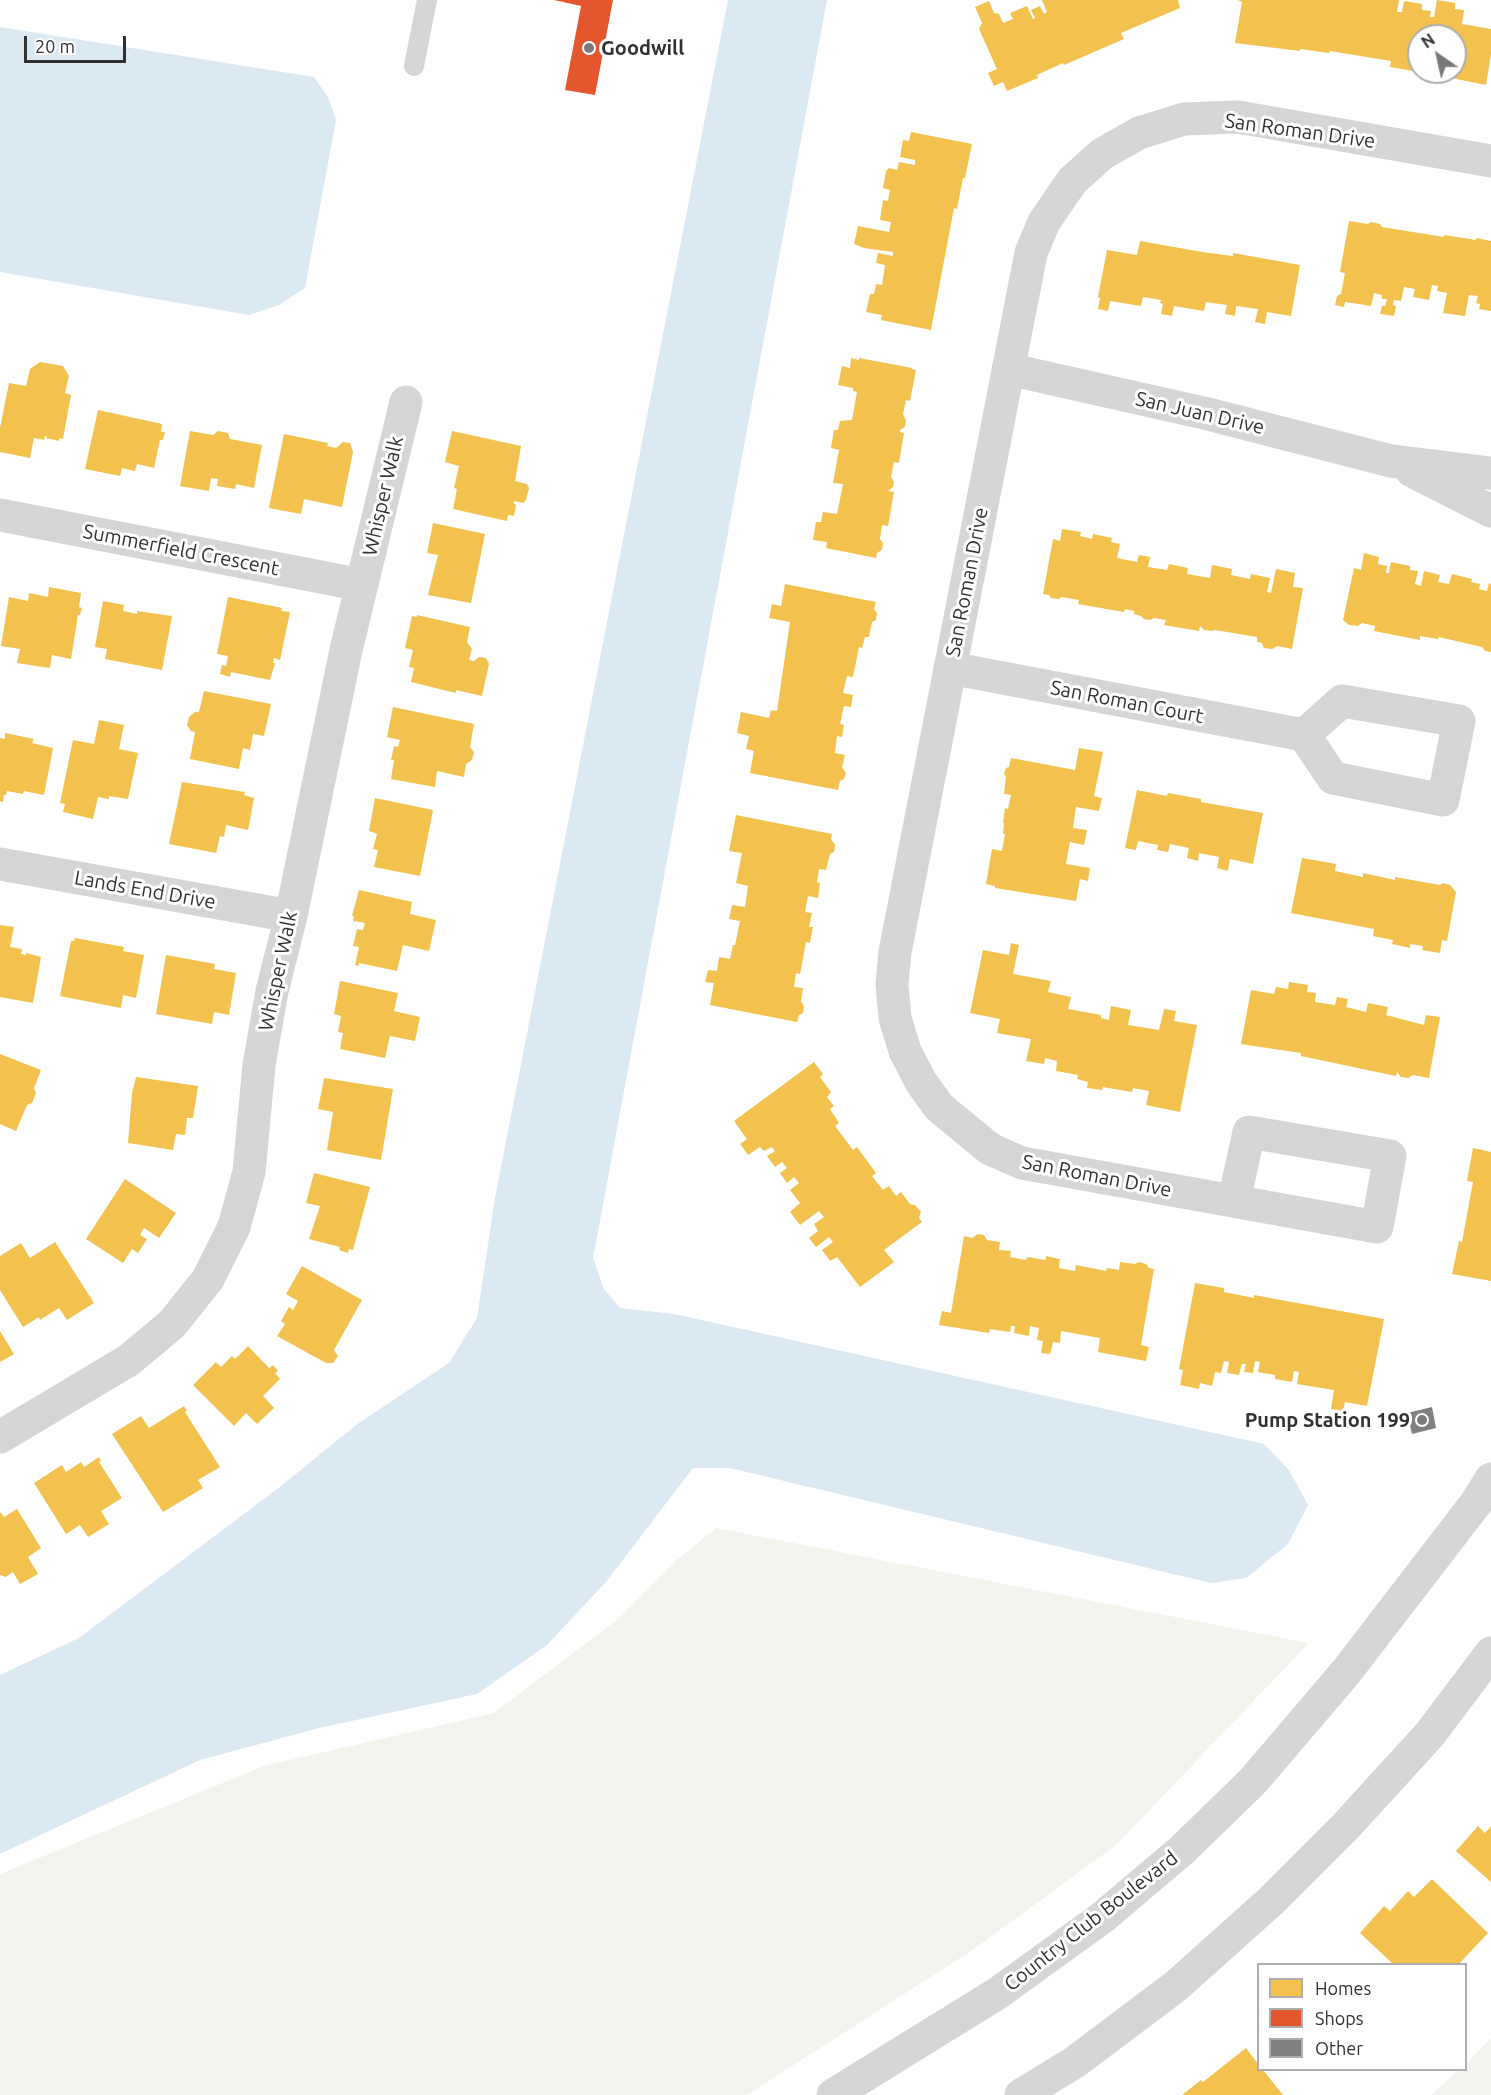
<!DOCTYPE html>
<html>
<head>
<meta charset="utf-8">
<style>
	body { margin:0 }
	#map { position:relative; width:1491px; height:2095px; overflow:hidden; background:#fff; font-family:Ubuntu,sans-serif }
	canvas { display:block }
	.legend { position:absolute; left:1257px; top:1963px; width:210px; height:108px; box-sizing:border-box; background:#fff; border:2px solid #adadad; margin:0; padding:8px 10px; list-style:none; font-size:18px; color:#313131 }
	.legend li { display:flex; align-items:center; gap:12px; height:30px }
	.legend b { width:30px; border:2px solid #adadad }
	.north { position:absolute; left:1407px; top:24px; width:60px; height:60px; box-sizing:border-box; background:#fff; border:2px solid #adadad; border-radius:50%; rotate:326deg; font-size:16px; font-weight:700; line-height:24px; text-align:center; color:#313131 }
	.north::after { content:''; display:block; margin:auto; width:21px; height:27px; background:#797979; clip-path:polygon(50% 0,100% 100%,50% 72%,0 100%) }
	.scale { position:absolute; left:24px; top:36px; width:102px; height:27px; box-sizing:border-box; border:3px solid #313131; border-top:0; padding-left:8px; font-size:18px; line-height:21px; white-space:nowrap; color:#313131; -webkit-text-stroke:4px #fff; paint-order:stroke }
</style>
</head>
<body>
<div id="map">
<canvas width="1491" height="2095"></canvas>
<ul class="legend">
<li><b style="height:16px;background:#f2c14e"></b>Homes</li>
<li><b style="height:16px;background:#e4572e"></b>Shops</li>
<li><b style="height:16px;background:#808080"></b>Other</li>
</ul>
<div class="north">N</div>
<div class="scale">20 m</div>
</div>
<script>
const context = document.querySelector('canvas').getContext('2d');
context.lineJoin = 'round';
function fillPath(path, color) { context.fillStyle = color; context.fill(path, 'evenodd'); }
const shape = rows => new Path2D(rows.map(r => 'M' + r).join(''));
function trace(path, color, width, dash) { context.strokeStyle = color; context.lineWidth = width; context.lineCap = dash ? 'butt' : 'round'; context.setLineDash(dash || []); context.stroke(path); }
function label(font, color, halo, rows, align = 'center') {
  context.font = font + ' Ubuntu,sans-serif'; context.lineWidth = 6; context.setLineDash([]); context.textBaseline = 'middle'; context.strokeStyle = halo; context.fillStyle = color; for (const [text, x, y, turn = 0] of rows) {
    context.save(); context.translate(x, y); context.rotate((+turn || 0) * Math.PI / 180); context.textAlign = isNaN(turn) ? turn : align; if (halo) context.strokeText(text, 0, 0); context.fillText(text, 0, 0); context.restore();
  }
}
fillPath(shape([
	[716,1528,1309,1643,1115,1846,971,1951,747,2095,0,2095,0,1874,264,1766,494,1713,618,1619,677,1560],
	[1491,2038,1491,2095,1431,2095,1459,2070,1466,2070,1466,2064]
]), '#f1f5ed');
fillPath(shape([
	[728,0,827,0,593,1258,604,1289,620,1308,674,1314,1264,1444,1289,1470,1308,1505,1288,1544,1246,1578,1211,1583,730,1468,693,1468,606,1582,547,1645,477,1694,319,1728,200,1760,0,1854,0,1675,79,1638,281,1486,356,1425,449,1363,477,1318,495,1198],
	[0,27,314,77,328,97,336,120,305,288,279,305,249,315,0,272]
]), '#dbe9f2');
fillPath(shape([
	[1042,0,1178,0,1180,8,1121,33,1124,39,1064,65,1063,63,1037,75,1038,78,1007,91,1003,82,994,86,988,73,997,69,979,29,982,23,975,7,989,1,994,13,999,14,1003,23,1013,19,1010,13,1027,6,1033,19,1035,18,1031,10,1040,6,1044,14,1047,12],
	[1238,0,1399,0,1397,12,1402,12,1404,1,1422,4,1422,10,1431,11,1430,17,1434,17,1437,0,1455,3,1455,9,1464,10,1462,24,1491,29,1491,54,1486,85,1427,73,1455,72,1455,36,1419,36,1419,72,1390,67,1391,61,1330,51,1329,53,1300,49,1300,51,1235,43,1242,2],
	[911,132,972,144,965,178,963,178,957,209,954,208,931,330,881,320,882,315,866,312,870,294,874,294,876,284,882,285,885,265,876,263,878,253,893,256,893,252,864,248,854,244,858,226,889,232,891,222,880,220,883,200,888,201,890,190,883,188,886,171,889,168,897,170,899,162,915,165,915,160,900,157,903,140,909,141],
	[1349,221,1368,224,1371,222,1380,224,1382,227,1444,237,1444,235,1476,240,1476,238,1491,241,1491,311,1479,309,1480,304,1476,303,1478,296,1469,295,1465,316,1443,313,1447,293,1437,291,1438,286,1432,285,1429,300,1413,297,1415,289,1404,287,1401,301,1394,300,1393,305,1396,306,1394,316,1380,314,1382,306,1385,306,1387,299,1382,299,1382,295,1374,293,1371,306,1345,302,1344,307,1335,305,1337,296,1341,294,1345,273,1340,272],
	[1140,241,1202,252,1233,256,1233,253,1300,265,1291,316,1267,312,1265,324,1255,322,1258,309,1236,306,1235,316,1225,314,1227,305,1206,302,1204,311,1174,306,1172,316,1161,314,1163,304,1160,303,1161,300,1143,297,1141,306,1110,301,1108,311,1098,309,1100,298,1098,297,1107,250,1137,255],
	[851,358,859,360,859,358,912,368,912,369,916,370,910,401,906,400,903,414,906,421,905,427,900,430,900,432,904,433,899,463,894,462,891,477,894,482,893,487,888,491,894,492,888,526,882,525,880,539,883,543,882,550,877,553,876,558,826,548,827,542,813,540,816,522,821,522,823,512,837,514,843,484,833,483,839,450,831,448,834,430,838,430,840,421,852,420,857,392,853,391,853,388,838,385,842,366,850,368],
	[40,362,63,366,69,376,65,393,71,395,63,439,59,438,59,441,46,438,47,436,45,436,44,440,34,438,30,458,0,452,0,428,9,383,26,386,30,369],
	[98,410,162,424,161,432,165,432,163,440,160,440,154,468,137,464,135,471,122,468,120,476,85,469],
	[190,431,213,435,218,431,228,433,230,439,262,445,254,488,236,484,235,489,217,486,218,479,211,478,209,491,180,486],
	[452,431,521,446,515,481,527,484,529,488,526,500,523,503,514,501,514,504,516,505,514,516,508,515,507,521,453,509,457,489,454,488,459,466,445,462],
	[284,434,328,443,327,446,336,448,343,442,350,443,353,452,342,507,304,499,301,514,269,508],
	[433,523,485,534,471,603,428,595,438,555,427,553],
	[1062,529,1081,532,1080,536,1092,539,1093,534,1112,538,1111,542,1120,544,1117,558,1137,562,1139,555,1150,557,1148,567,1167,570,1169,564,1188,568,1187,574,1210,578,1212,565,1232,569,1231,575,1250,579,1251,574,1270,578,1267,592,1271,593,1276,569,1295,573,1293,587,1303,588,1292,649,1277,646,1272,649,1264,648,1262,643,1257,642,1257,637,1215,630,1212,631,1204,630,1200,626,1199,631,1164,625,1166,620,1154,618,1150,620,1144,619,1141,616,1134,614,1134,611,1125,609,1124,612,1078,604,1079,600,1062,597,1059,599,1051,598,1049,595,1043,594,1053,539,1060,541],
	[1364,553,1379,557,1378,564,1387,566,1386,573,1389,573,1391,562,1410,566,1410,570,1418,571,1415,584,1421,586,1424,571,1440,575,1438,582,1449,584,1452,574,1472,579,1471,582,1480,584,1479,589,1487,591,1489,583,1491,584,1491,652,1485,651,1482,647,1439,637,1438,639,1420,636,1420,640,1374,631,1375,626,1362,623,1358,626,1349,625,1343,620,1354,568,1361,570],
	[785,584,876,602,874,609,877,613,876,620,872,622,869,637,865,637,862,648,859,647,853,677,847,676,843,693,853,695,851,707,844,706,840,724,844,725,842,737,837,736,835,753,845,755,842,767,846,773,844,779,840,781,838,790,750,773,754,751,746,749,749,736,737,733,741,712,769,718,771,710,777,711,790,622,769,618,772,604,781,606],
	[49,587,81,593,79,607,82,608,80,615,78,615,71,659,52,655,50,668,17,663,20,649,1,646,9,597,28,601,29,593,48,597],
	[228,597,282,608,281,611,290,612,280,660,274,658,273,663,275,663,270,680,231,672,230,677,220,674,222,665,226,666,228,656,217,654],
	[103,601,124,605,123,611,137,614,137,611,172,616,162,670,105,659,107,649,95,647],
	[417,615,470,627,467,642,472,649,469,660,474,661,479,657,486,658,489,664,482,696,456,690,456,693,411,682,414,668,409,667,413,650,405,648,412,616,417,617],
	[204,691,271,704,264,736,253,734,250,750,243,748,239,769,190,759,195,732,191,731,187,725,189,717,195,712,199,712],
	[393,707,474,724,470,747,474,752,472,760,466,764,464,777,437,771,435,787,391,779,394,760,391,760,394,746,398,747,400,740,387,737],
	[99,720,124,725,119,749,138,753,128,799,109,796,109,799,98,797,93,819,63,812,65,804,60,803,73,740,94,744],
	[5,733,34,739,32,743,53,748,44,795,24,791,23,794,7,791,6,795,4,795,3,802,0,801,0,738,5,739],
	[1079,748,1103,752,1094,796,1102,798,1099,811,1076,807,1073,828,1087,830,1084,845,1070,842,1066,864,1090,868,1088,881,1080,879,1076,901,995,888,995,886,986,884,992,849,1002,851,1005,834,1003,834,1004,823,1003,823,1005,808,1008,809,1011,795,1004,794,1006,777,1004,774,1006,768,1009,767,1011,758,1075,770],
	[182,782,245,792,244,795,254,798,248,830,226,825,224,837,220,836,216,853,169,844],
	[1137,790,1167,796,1168,793,1201,799,1201,802,1263,813,1253,864,1230,859,1228,871,1217,868,1219,857,1199,853,1198,861,1187,858,1189,848,1170,844,1168,852,1157,850,1158,845,1138,841,1136,850,1125,848],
	[375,798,433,810,420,876,374,867,378,850,373,849,377,834,369,831],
	[736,815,832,834,831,839,835,845,834,852,830,854,826,870,819,869,817,882,820,883,818,898,808,896,805,912,812,913,809,927,813,927,810,943,806,942,800,974,796,973,794,987,803,988,801,1001,804,1007,803,1013,799,1015,797,1022,710,1005,714,983,705,982,708,970,717,971,719,957,730,959,733,945,735,945,740,921,729,919,732,905,745,907,748,886,736,883,742,853,729,851],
	[1302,858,1336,864,1335,871,1363,877,1363,873,1395,880,1395,877,1440,885,1443,883,1450,885,1456,892,1447,941,1442,940,1440,953,1422,950,1423,946,1410,944,1410,948,1392,944,1393,940,1373,936,1374,929,1291,913],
	[359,890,412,902,410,914,436,920,429,951,403,945,397,971,359,963,359,966,355,965,359,947,353,946,357,929,363,930,365,923,355,921,353,922,354,916,352,916],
	[0,925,14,927,10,947,22,949,21,954,26,955,26,953,41,957,33,1003,0,997],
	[75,938,124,947,123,951,144,955,136,998,123,995,121,1008,60,996,71,941,74,941],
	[1011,943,1019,945,1013,974,1051,981,1048,992,1071,997,1068,1009,1101,1015,1101,1018,1109,1020,1111,1006,1131,1010,1128,1025,1159,1030,1164,1009,1176,1011,1174,1021,1197,1025,1180,1112,1146,1105,1149,1091,1133,1088,1132,1092,1103,1087,1102,1090,1087,1088,1088,1082,1077,1079,1078,1075,1056,1071,1057,1061,1045,1058,1044,1064,1026,1061,1031,1039,997,1033,1000,1019,970,1013,983,950,1009,955],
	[166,955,215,964,214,969,236,973,229,1015,214,1012,212,1024,156,1014],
	[340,981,398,993,394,1011,420,1017,415,1041,390,1036,385,1058,340,1049,343,1033,338,1032,341,1016,334,1014],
	[1289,982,1308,985,1307,992,1316,993,1315,1002,1335,1005,1337,997,1348,999,1346,1007,1366,1012,1368,1003,1388,1007,1386,1015,1424,1025,1426,1015,1440,1017,1429,1078,1413,1075,1408,1078,1401,1077,1397,1072,1396,1076,1301,1056,1301,1053,1241,1044,1251,990,1274,994,1276,987,1288,989],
	[0,1054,41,1070,34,1088,36,1093,32,1103,27,1105,16,1131,0,1124],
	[814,1062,823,1074,820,1077,831,1092,827,1097,834,1106,830,1109,839,1123,835,1126,853,1150,857,1147,876,1173,872,1176,883,1190,889,1186,896,1196,901,1192,910,1204,915,1205,921,1212,919,1218,922,1222,884,1250,894,1262,860,1287,837,1257,830,1261,822,1250,833,1242,829,1237,816,1247,809,1238,818,1231,814,1224,824,1217,819,1211,800,1225,790,1212,800,1203,790,1190,799,1183,794,1177,787,1183,780,1173,787,1168,782,1162,775,1167,767,1156,775,1151,772,1147,764,1151,760,1147,748,1155,740,1144,747,1139,734,1121],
	[136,1077,198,1086,193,1118,187,1118,185,1135,176,1134,173,1150,128,1143,132,1093],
	[324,1078,393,1089,381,1160,327,1150,333,1112,318,1109],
	[1473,1148,1491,1152,1491,1281,1452,1274,1459,1241,1462,1242,1473,1182,1467,1181],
	[314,1173,370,1187,353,1250,349,1249,348,1253,339,1250,340,1247,309,1239,320,1206,306,1203],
	[125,1179,176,1213,159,1238,144,1228,140,1235,147,1239,138,1253,132,1249,123,1263,86,1239],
	[978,1234,984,1235,987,1240,1000,1242,999,1250,1011,1251,1010,1257,1026,1260,1027,1257,1046,1260,1046,1256,1060,1259,1059,1268,1075,1271,1076,1265,1106,1271,1107,1268,1119,1270,1120,1262,1135,1264,1139,1262,1146,1264,1149,1268,1154,1269,1141,1345,1149,1347,1146,1361,1098,1352,1100,1338,1061,1331,1060,1343,1053,1342,1050,1354,1041,1353,1043,1341,1037,1340,1039,1328,1030,1326,1029,1336,1014,1333,1015,1326,1011,1326,1010,1332,990,1329,989,1333,939,1325,942,1311,951,1313,964,1236,972,1238],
	[55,1242,94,1303,67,1320,59,1308,40,1320,39,1317,23,1327,0,1290,0,1256,21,1243,30,1258],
	[302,1266,362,1300,334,1350,338,1356,333,1363,326,1363,277,1336,285,1324,281,1321,289,1307,293,1310,298,1301,286,1294],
	[1195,1283,1224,1288,1224,1292,1254,1298,1254,1295,1384,1319,1367,1406,1345,1402,1343,1411,1331,1409,1334,1390,1297,1384,1299,1372,1294,1371,1292,1382,1275,1379,1275,1375,1258,1372,1260,1362,1255,1361,1253,1373,1244,1372,1246,1364,1242,1364,1239,1375,1227,1373,1229,1362,1224,1361,1221,1373,1215,1372,1212,1386,1200,1383,1199,1389,1180,1385,1183,1370,1179,1369],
	[0,1331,14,1354,0,1362],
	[248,1346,269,1368,273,1365,278,1371,275,1373,280,1379,263,1396,274,1408,257,1424,246,1413,234,1426,193,1385,216,1362,221,1367,232,1356,235,1359],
	[184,1406,187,1411,185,1412,220,1467,198,1480,203,1488,163,1512,112,1434,141,1416,149,1428],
	[99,1457,101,1461,99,1462,122,1498,101,1511,109,1524,88,1537,80,1525,66,1534,34,1483,62,1465,66,1472,81,1462,84,1467],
	[17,1509,41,1548,28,1557,38,1574,20,1584,13,1572,6,1577,0,1575,0,1512,4,1517],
	[1478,1826,1485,1833,1491,1826,1491,1882,1456,1851],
	[1432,1879,1488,1933,1459,1964,1393,1964,1360,1933,1384,1906,1390,1911,1408,1891,1414,1897],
	[1246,2048,1258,2064,1258,2070,1263,2070,1283,2095,1182,2095,1201,2080,1203,2082]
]), '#f2c14e');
fillPath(shape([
	[554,0,613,0,595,95,565,90,581,6]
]), '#e4572e');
fillPath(shape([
	[1432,1407,1436,1428,1412,1434,1407,1413]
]), '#808080');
trace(shape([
	[414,66,427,0]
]), '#d5d5d5', 20);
trace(shape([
	[1008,369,1208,414,1391,461,1491,473],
	[1412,471,1491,511],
	[0,515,362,585],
	[950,668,1304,735,1333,778,1443,800,1459,721,1342,701,1304,735],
	[0,864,291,916],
	[1234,1201,1249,1132,1390,1156,1377,1227,1022,1163,990,1149,939,1107,921,1082,905,1051,895,1018,892,984,895,952,1031,253,1044,222,1072,181,1102,154,1139,133,1184,119,1238,117,1491,161],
	[0,1437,129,1360,172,1324,208,1279,234,1227,249,1172,259,1065,272,991,291,916,346,650,406,402]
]), '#d5d5d5', 33);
trace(shape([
	[833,2095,998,1993,1103,1917,1182,1850,1253,1781,1346,1672,1476,1503,1491,1479],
	[1021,2095,1075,2062,1176,1986,1271,1901,1346,1826,1430,1734,1491,1653]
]), '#d5d5d5', 33);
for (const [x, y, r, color] of [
	[589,48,6,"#797979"],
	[1422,1420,6,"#797979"]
]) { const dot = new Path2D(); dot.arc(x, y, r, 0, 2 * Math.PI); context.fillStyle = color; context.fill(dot); trace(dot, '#fff', 2); }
label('bold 20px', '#313131', '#fff', [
	["Goodwill",601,48],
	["Pump Station 199",1410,1420,"right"]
], 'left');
label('20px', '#313131', '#fff', [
	["San Roman Drive",1300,131,8],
	["San Juan Drive",1200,413,13],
	["Whisper Walk",383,496,-77],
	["Summerfield Crescent",181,550,11],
	["San Roman Drive",967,582,-79],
	["San Roman Court",1127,702,11],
	["Lands End Drive",145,890,10],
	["Whisper Walk",278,971,-78],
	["San Roman Drive",1097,1176,11],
	["Country Club Boulevard",1091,1921,-38]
]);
</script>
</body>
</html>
